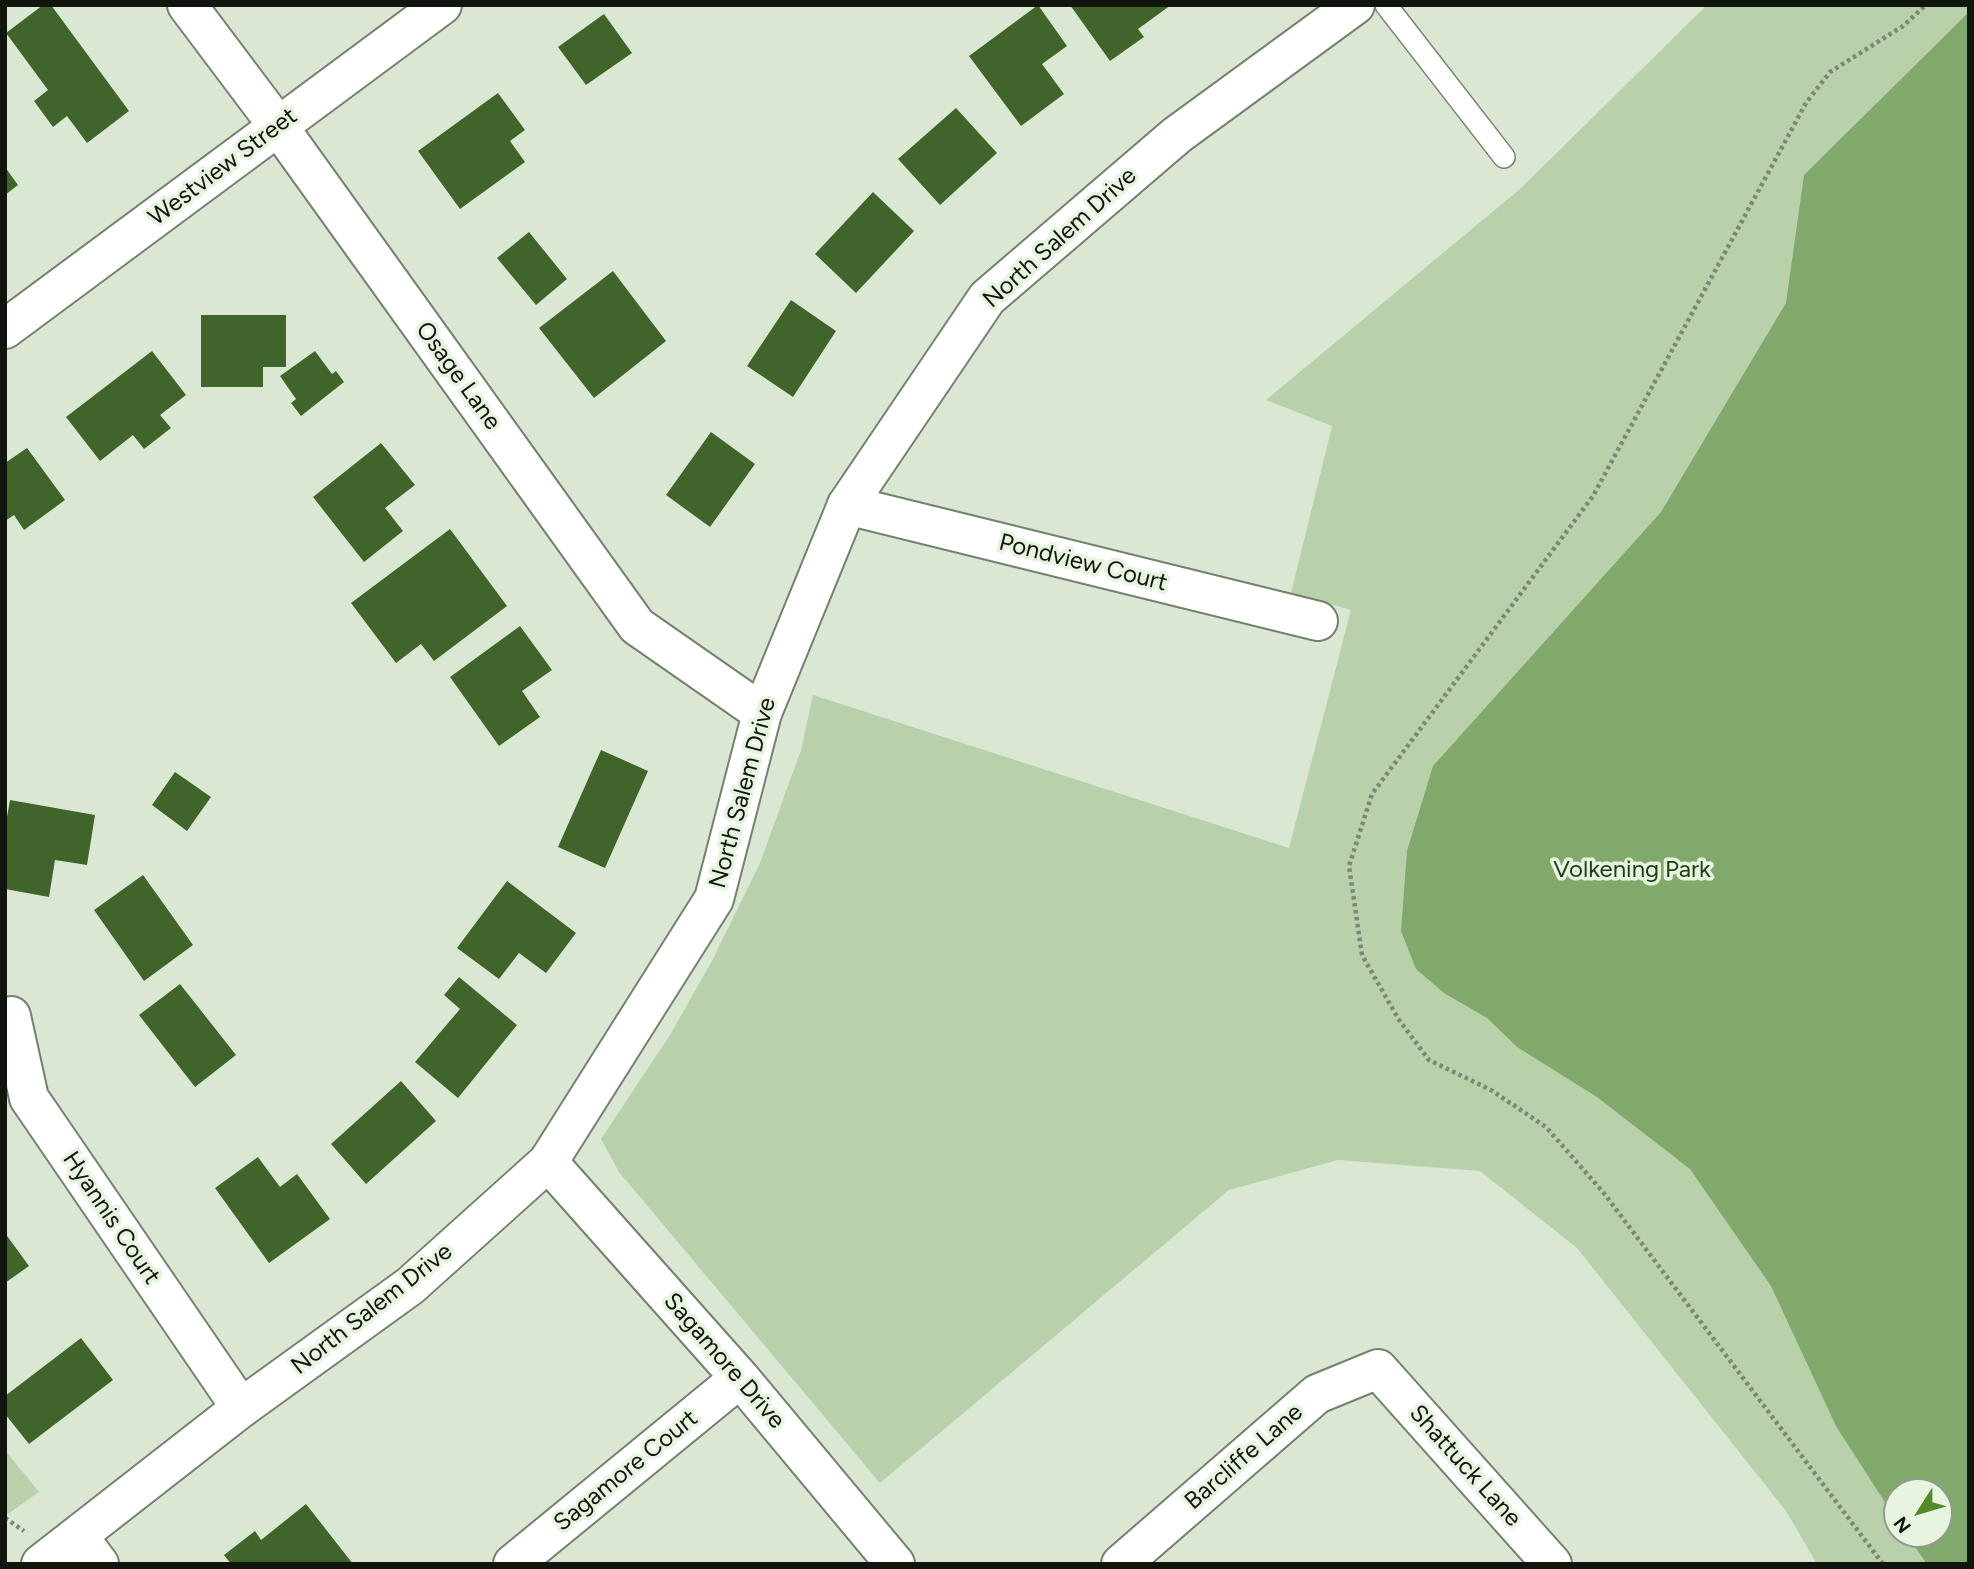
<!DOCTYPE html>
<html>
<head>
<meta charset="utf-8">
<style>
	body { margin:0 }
	#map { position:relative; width:1974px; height:1569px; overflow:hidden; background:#dae8d3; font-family:Figtree,sans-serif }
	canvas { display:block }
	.frame { position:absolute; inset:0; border:7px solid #10150e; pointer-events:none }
	.north { position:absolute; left:1883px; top:1478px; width:70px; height:70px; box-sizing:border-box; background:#e7f5e0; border:2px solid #919b8c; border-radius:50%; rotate:233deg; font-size:19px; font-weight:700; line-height:28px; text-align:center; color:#10150e }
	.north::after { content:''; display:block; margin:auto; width:24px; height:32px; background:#508b28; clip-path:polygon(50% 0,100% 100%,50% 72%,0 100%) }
</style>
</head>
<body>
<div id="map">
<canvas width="1974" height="1569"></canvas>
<div class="frame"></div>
<div class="north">N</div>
</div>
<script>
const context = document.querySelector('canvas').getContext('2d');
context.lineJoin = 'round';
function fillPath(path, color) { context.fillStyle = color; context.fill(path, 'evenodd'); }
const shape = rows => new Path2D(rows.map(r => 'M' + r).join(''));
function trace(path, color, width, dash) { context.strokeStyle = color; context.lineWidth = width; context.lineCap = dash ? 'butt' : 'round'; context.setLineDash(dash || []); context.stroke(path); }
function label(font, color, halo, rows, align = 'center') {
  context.font = font + ' Figtree,sans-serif'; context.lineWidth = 7; context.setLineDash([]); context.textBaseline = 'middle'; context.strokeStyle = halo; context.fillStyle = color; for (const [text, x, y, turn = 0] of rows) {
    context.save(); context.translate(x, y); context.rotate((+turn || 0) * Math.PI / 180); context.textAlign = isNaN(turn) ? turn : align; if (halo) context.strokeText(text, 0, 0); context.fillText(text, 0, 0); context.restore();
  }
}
fillPath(shape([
	[1707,5,1969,5,1969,1564,1817,1564,1786,1511,1577,1248,1480,1171,1338,1160,1229,1190,880,1483,619,1172,601,1139,670,1035,713,959,760,863,801,750,813,695,1289,848,1351,610,1291,593,1332,426,1266,400,1520,189],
	[1897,1492,1939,1492,1939,1534,1897,1534],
	[5,1450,39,1492,5,1516]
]), '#b8d1ab');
fillPath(shape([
	[1969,12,1969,1564,1927,1564,1906,1534,1939,1534,1939,1492,1897,1492,1897,1521,1836,1426,1771,1286,1690,1169,1597,1097,1517,1047,1487,1018,1444,993,1416,969,1401,931,1407,851,1433,766,1661,512,1786,303,1804,175]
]), '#81a96c');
fillPath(shape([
	[43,5,51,5,129,111,87,143,67,116,53,127,34,101,48,90,6,33],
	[1038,5,1067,46,1042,64,1064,94,1021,126,969,56],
	[1070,5,1171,5,1138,29,1144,37,1110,61],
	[604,14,632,53,586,85,558,47],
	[498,93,525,130,510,141,525,162,460,209,418,151],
	[956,108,997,153,940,205,898,159],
	[5,167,18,185,5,195],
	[873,192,914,231,856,293,815,254],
	[529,232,567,279,536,305,497,258],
	[613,271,666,341,594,398,539,328],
	[791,300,836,331,793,397,747,366],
	[201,315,286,315,286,367,263,367,263,387,201,387],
	[152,351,186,395,160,415,171,428,144,449,133,435,100,461,66,417],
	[315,351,332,374,336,371,344,382,301,416,291,403,296,399,280,376],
	[711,432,755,464,710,527,666,495],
	[381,443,415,485,385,508,403,531,364,562,313,497],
	[27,448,65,500,24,530,14,515,5,521,5,463],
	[450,529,507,606,434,661,421,644,396,663,351,603],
	[520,626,552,670,522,691,540,717,499,746,450,677],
	[601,750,648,771,605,868,558,847],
	[175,772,211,797,187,831,152,805],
	[10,800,95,815,87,865,55,860,49,897,5,889,5,828],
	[143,875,193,945,144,981,94,910],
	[507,881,576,933,546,973,519,953,499,979,457,948],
	[459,977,517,1025,458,1098,415,1062,460,1009,444,995],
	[180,984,236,1055,195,1087,139,1015],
	[401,1081,436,1121,366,1184,331,1144],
	[258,1157,280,1187,297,1174,330,1219,269,1263,215,1188],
	[5,1233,29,1266,5,1283],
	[81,1338,113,1380,29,1444,5,1414,5,1396],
	[306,1504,353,1564,231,1564,224,1555,255,1531,261,1540]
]), '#40652b');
const lane = shape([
	[1386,5,1504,157]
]);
const street = shape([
	[187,5,278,126,637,626,762,713],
	[5,329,442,5],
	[847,505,1318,621],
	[11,1016,29,1098,241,1408],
	[548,1162,740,1378,895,1564],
	[78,1536,99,1564],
	[513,1564,740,1378],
	[1121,1564,1317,1394,1378,1369,1552,1564]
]);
const secondary = shape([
	[41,1564,241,1408,410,1286,548,1162,714,899,762,713,847,505,987,298,1177,135,1355,5]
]);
trace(lane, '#74816e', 24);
trace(street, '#74816e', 42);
trace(secondary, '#74816e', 42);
trace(shape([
	[5,1518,24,1531],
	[1883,1564,1603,1192,1546,1127,1491,1090,1429,1060,1399,1020,1362,955,1349,866,1372,794,1593,496,1806,103,1830,72,1903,26,1926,5]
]), '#7d8779', 4.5, [3.5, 3.5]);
trace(lane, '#fff', 21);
trace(street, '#fff', 38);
trace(secondary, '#fff', 38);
label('24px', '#10150e', '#e7f5e0', [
	["Westview Street",223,167,-37],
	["North Salem Drive",1060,238,-42],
	["Osage Lane",458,376,54],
	["Pondview Court",1083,563,14],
	["North Salem Drive",743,793,-75],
	["Hyannis Court",111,1218,56],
	["North Salem Drive",372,1309,-38],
	["Sagamore Drive",724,1361,49],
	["Barcliffe Lane",1244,1457,-41],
	["Shattuck Lane",1465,1466,48],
	["Sagamore Court",626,1471,-39]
]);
label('24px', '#233e12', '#e7f5e0', [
	["Volkening Park",1632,870]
]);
</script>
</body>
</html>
